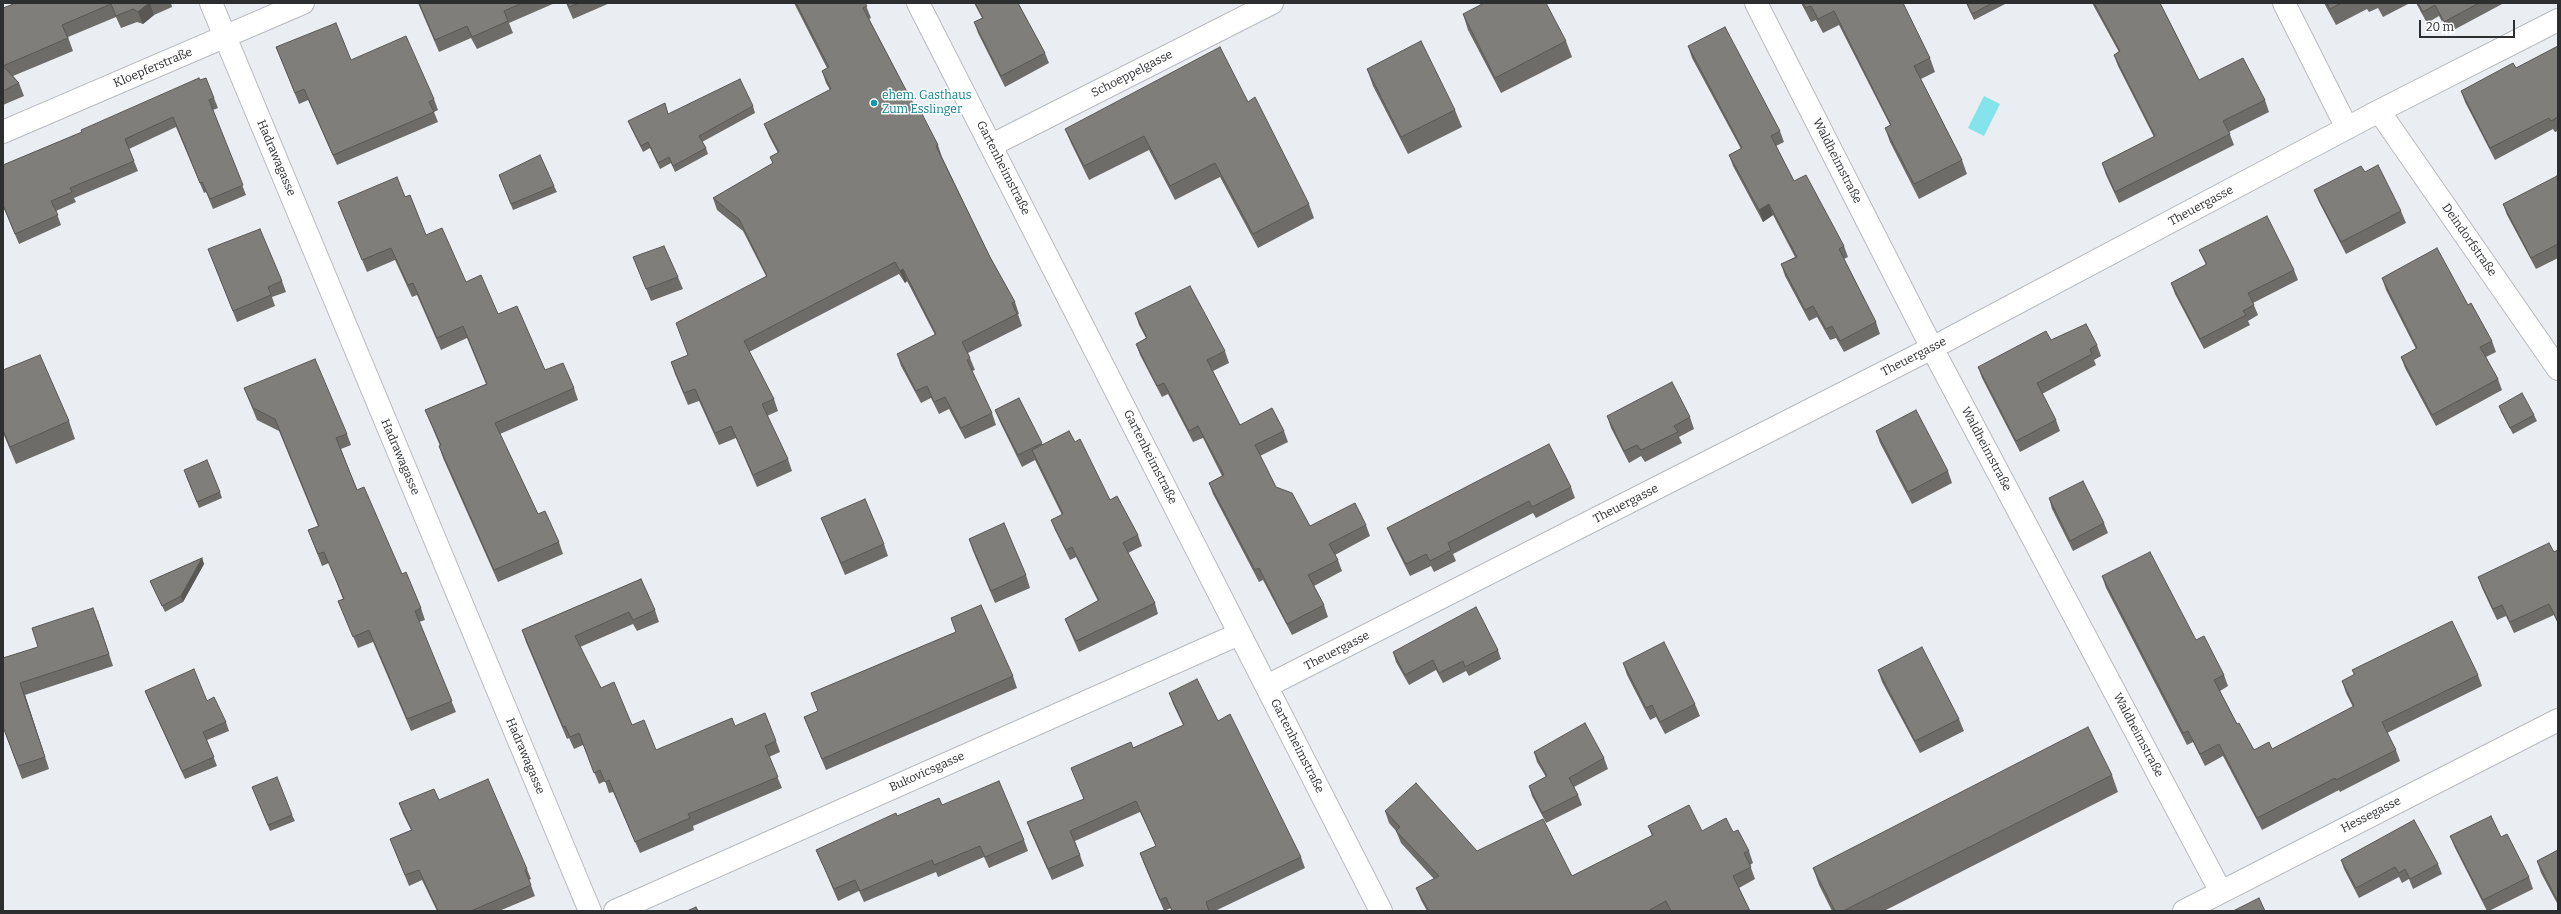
<!DOCTYPE html>
<html>
<head>
<meta charset="utf-8">
<style>
	body { margin:0 }
	#map { position:relative; width:2561px; height:914px; overflow:hidden; background:#eaedf1; font-family:Bitter,serif }
	canvas { display:block }
	.frame { position:absolute; inset:0; border:4px solid #2d2e30; pointer-events:none }
	.scale { position:absolute; left:2419px; top:20px; width:96px; height:18px; box-sizing:border-box; border:2px solid #2d2e30; border-top:0; padding-left:5px; font-size:12px; line-height:14px; white-space:nowrap; color:#2d2e30; -webkit-text-stroke:3px #fff; paint-order:stroke }
</style>
</head>
<body>
<div id="map">
<canvas width="2561" height="914"></canvas>
<div class="frame"></div>
<div class="scale">20 m</div>
</div>
<script>
const context = document.querySelector('canvas').getContext('2d');
context.lineJoin = 'round';
function fillPath(path, color) { context.fillStyle = color; context.fill(path, 'evenodd'); }
const shape = rows => new Path2D(rows.map(r => 'M' + r).join(''));
function trace(path, color, width, dash) { context.strokeStyle = color; context.lineWidth = width; context.lineCap = dash ? 'butt' : 'round'; context.setLineDash(dash || []); context.stroke(path); }
function label(font, color, halo, rows, align = 'center') {
  context.font = font + ' Bitter,serif'; context.lineWidth = 3; context.setLineDash([]); context.textBaseline = 'middle'; context.strokeStyle = halo; context.fillStyle = color; for (const [text, x, y, turn = 0] of rows) {
    context.save(); context.translate(x, y); context.rotate((+turn || 0) * Math.PI / 180); context.textAlign = isNaN(turn) ? turn : align; if (halo) context.strokeText(text, 0, 0); context.fillText(text, 0, 0); context.restore();
  }
}
fillPath(shape([
	[1984,96,2000,104,1984,136,1968,128]
]), '#85e3eb');
const minor = shape([
	[211,3,590,911],
	[918,3,1381,911],
	[1756,3,1932,348,2221,892],
	[2284,3,2347,128],
	[2379,111,2558,369],
	[3,132,303,3],
	[992,145,1272,3],
	[1267,686,1932,348,2379,111,2558,20],
	[615,911,1239,634],
	[2184,911,2558,720]
]);
trace(minor, '#b7bbbf', 24);
trace(minor, '#fff', 22);
fillPath(shape([
	[16,3,171,3,172,7,154,15,143,24,137,22,121,28,116,17,68,37,73,51,13,76,19,83,24,96,3,105,3,8],
	[418,3,555,3,509,23,513,33,477,49,471,38,439,52],
	[566,3,610,3,573,19],
	[794,3,865,3,871,18,869,19,917,111,938,145,942,157,990,257,1015,302,1019,314,1018,314,1022,326,968,353,970,358,975,370,972,371,992,413,996,425,965,439,949,409,939,414,931,398,921,403,901,366,897,354,935,335,907,281,905,283,899,274,749,352,774,399,778,411,767,416,788,459,792,471,757,487,736,438,719,445,699,401,688,405,675,374,671,362,688,355,766,276,743,231,717,210,713,198,773,164,770,157,778,153,769,136,764,124,830,90,826,83,822,71,827,68],
	[974,3,1018,3,1045,53,1049,63,1005,87,978,33,974,22,982,18],
	[1801,3,1903,3,1930,58,1935,72,1921,79,1962,160,1967,174,1919,199,1890,142,1885,128,1890,125,1839,25,1823,33,1816,20,1811,22],
	[1966,3,2007,3,1974,20],
	[2092,3,2160,3,2199,80,2265,100,2269,112,2229,132,2234,145,2119,203,2106,175,2102,163,2154,137,2118,66,2114,55,2119,52],
	[2324,3,2410,3,2383,17,2378,8,2369,12,2367,9,2336,25],
	[2416,3,2504,3,2448,33,2439,16,2427,23],
	[1463,14,1566,41,1572,57,1501,93,1468,30],
	[1688,46,1780,131,1784,142,1776,146,1794,181,1844,246,1848,257,1844,259,1876,322,1880,334,1844,352,1836,338,1830,340,1817,317,1809,321,1785,276,1781,264,1795,257,1773,215,1763,222,1733,166,1729,155,1741,149,1692,58],
	[2558,46,2558,131,2555,132,2553,129,2495,160,2465,102,2461,91,2516,68],
	[276,47,351,60,434,99,438,110,434,112,438,122,337,165,308,100,299,104],
	[1367,69,1455,110,1462,127,1408,154,1373,86],
	[200,80,214,98,218,108,213,110,246,195,213,209,206,192,204,193,176,127,129,149,138,171,74,198,76,202,56,211,61,225,19,244,3,206,3,165,82,132],
	[1248,102,1309,204,1314,218,1258,248,1220,177,1175,200,1149,150,1089,180,1071,143,1065,129],
	[753,106,755,113,702,142,706,148,708,154,675,172,671,163,660,169,650,148,643,152,631,128,628,121,669,114],
	[2365,172,2401,211,2406,223,2346,254,2319,202,2314,190],
	[499,175,554,186,557,192,513,210],
	[2558,178,2558,258,2536,269,2507,215,2503,204],
	[405,197,426,235,466,282,498,314,545,370,574,388,578,400,500,434,538,514,559,542,563,554,498,582,443,458,439,446,440,446,425,410,486,384,467,338,441,350,417,295,412,297,395,260,367,272,338,202],
	[208,249,282,281,286,292,272,297,275,306,237,322],
	[2199,250,2294,270,2298,280,2253,303,2258,315,2248,321,2250,325,2204,349,2175,294,2171,283,2206,265],
	[633,257,678,277,683,289,651,301],
	[2382,278,2468,305,2492,341,2496,352,2486,357,2498,379,2502,390,2436,426,2405,368,2401,357,2416,349,2386,290],
	[1135,313,1225,351,1229,363,1213,371,1240,425,1284,431,1288,442,1260,456,1276,487,1310,526,1366,525,1370,536,1335,555,1338,560,1342,571,1314,586,1324,605,1328,617,1292,635,1263,580,1259,582,1213,494,1209,483,1222,476,1203,438,1193,442,1168,394,1162,397,1140,355,1136,344,1146,338,1139,325],
	[2051,340,2097,345,2101,356,2094,360,2096,365,2042,394,2056,420,2060,431,2020,452,1982,378,1978,367],
	[3,370,69,421,75,439,16,464,3,433],
	[244,388,347,434,351,445,341,449,357,490,402,574,421,608,425,620,419,622,456,712,411,731,373,642,358,648,338,601,343,599,329,563,322,566,308,530,318,526,279,431,257,420],
	[1019,398,1042,444,1075,442,1110,500,1138,535,1142,546,1128,553,1155,603,1158,614,1079,652,1069,629,1065,619,1098,601,1076,557,1070,560,1055,530,1051,520,1062,515,1035,460,1022,467,1000,422,995,410],
	[2499,406,2534,415,2537,421,2513,434,2501,412],
	[1607,416,1690,417,1694,429,1679,437,1682,443,1645,462,1641,456,1629,463,1611,428],
	[1876,431,1948,471,1952,483,1912,504,1880,443],
	[186,476,220,492,222,498,199,508],
	[1571,487,1575,498,1536,518,1533,513,1453,554,1456,561,1434,572,1431,566,1410,576,1392,540,1387,528],
	[2049,498,2104,523,2108,533,2073,551,2052,509],
	[821,518,884,544,888,556,845,575,826,530],
	[969,539,1026,575,1030,588,995,603,973,551],
	[2558,550,2558,624,2554,615,2514,633,2506,616,2497,620,2482,588,2478,577,2554,552],
	[202,558,204,564,183,602,165,612,153,587,150,581],
	[2102,576,2196,640,2224,675,2228,686,2220,691,2237,724,2254,750,2272,749,2353,707,2346,693,2342,681,2354,675,2352,670,2478,675,2482,686,2387,733,2396,750,2400,761,2340,792,2339,790,2262,830,2223,756,2205,766,2193,742,2187,745,2106,588],
	[641,579,655,610,659,622,637,631,633,624,580,647,601,688,632,725,656,750,735,726,776,741,780,752,769,757,782,788,693,826,694,830,640,853,613,792,609,793,605,781,599,784,583,745,574,749,569,738,567,739,526,642,522,630],
	[951,618,1013,676,1017,688,826,770,809,729,804,717,818,711,811,693,956,632],
	[98,620,113,666,25,695,49,769,22,779,3,727,3,658,38,647],
	[1498,650,1501,659,1469,676,1466,671,1443,683,1436,670,1409,685,1396,662,1393,652],
	[1623,663,1695,704,1700,716,1665,734,1656,717,1650,720,1627,675],
	[1878,670,1959,719,1964,731,1920,753,1882,682],
	[145,691,207,701,226,722,229,731,207,740,217,766,185,779,148,699],
	[1169,693,1218,721,1301,857,1305,868,1215,911,1172,911,1171,908,1164,911,1144,864,1140,853,1156,846,1140,812,1075,841,1084,866,1052,880,1031,833,1027,822,1084,799,1071,768,1133,748,1183,725,1173,704],
	[1534,752,1604,758,1608,769,1574,787,1578,795,1582,805,1546,823,1532,796,1529,786,1546,777,1537,762],
	[2112,775,2118,792,1884,911,1832,911,1819,885,1813,868],
	[252,787,292,815,295,821,270,831],
	[439,800,527,869,531,879,529,880,535,896,499,911,437,911,422,880,409,886,390,839,411,830,403,814,399,803],
	[942,805,1024,840,1028,851,989,868,984,857,938,877,936,872,864,902,859,891,838,901,821,861,816,850,897,816],
	[1385,811,1477,851,1572,876,1652,836,1648,826,1702,831,1733,832,1749,851,1753,863,1750,865,1755,879,1739,888,1750,911,1427,911,1421,900,1416,888,1434,879,1401,843,1396,831,1389,823],
	[2450,836,2501,837,2529,877,2533,889,2489,911,2487,911,2455,848],
	[2558,850,2558,905,2541,873,2537,861],
	[2341,860,2438,864,2442,874,2413,889,2409,879,2402,883,2399,877,2359,898,2344,869]
]), '#6e6c69');
fillPath(shape([
	[149,3,150,3,154,15,143,24,138,12],
	[1769,204,1773,215,1763,222,1759,210],
	[903,269,907,281,905,283,900,271],
	[202,558,204,564,183,602,181,596],
	[20,683,25,695,49,769,45,757]
]), '#5a5855');
const building = shape([
	[16,3,149,3,138,12,133,9,116,16,111,4,62,25,68,38,3,66,19,83,3,91,3,8,16,3],
	[419,3,522,3,504,11,508,21,472,37,467,26,435,40,419,3],
	[567,3,579,3,569,7,567,3],
	[796,3,865,3,867,6,863,8,917,111,920,110,938,145,936,146,990,257,1015,302,1012,303,1017,314,962,342,970,358,967,360,992,413,961,428,945,397,934,402,927,386,916,391,897,354,936,334,903,269,900,271,895,262,744,341,774,399,762,404,788,459,753,475,731,426,715,433,695,389,684,393,671,362,688,355,676,323,767,276,739,219,713,198,773,163,770,157,779,152,764,124,831,89,822,71,829,67,796,3],
	[975,3,1018,3,1045,53,1001,76,974,22,983,18,975,3],
	[1484,3,1546,3,1566,41,1495,78,1463,14,1484,3],
	[1803,3,1903,3,1930,58,1914,66,1962,160,1914,184,1885,128,1891,125,1834,11,1818,19,1811,6,1806,8,1803,3],
	[1967,3,1992,3,1972,14,1967,3],
	[2094,3,2160,3,2199,80,2243,58,2265,100,2223,121,2230,134,2115,192,2102,163,2155,136,2114,55,2120,51,2094,3],
	[2327,3,2341,3,2330,9,2327,3],
	[2418,3,2479,3,2444,22,2435,5,2423,12,2418,3],
	[336,23,351,60,406,36,434,99,429,102,434,112,333,155,304,89,295,93,276,47,336,23],
	[1725,27,1780,131,1771,136,1794,181,1806,175,1844,246,1839,249,1876,322,1840,341,1832,326,1826,329,1813,306,1805,310,1781,264,1797,257,1769,204,1759,210,1729,155,1742,148,1688,46,1725,27],
	[1421,41,1455,110,1401,137,1367,69,1421,41],
	[2558,46,2558,117,2551,121,2549,118,2490,148,2461,91,2513,63,2516,68,2558,46],
	[1220,47,1248,102,1255,97,1309,204,1253,234,1215,163,1170,186,1144,136,1084,166,1065,129,1220,47],
	[199,78,200,80,206,78,214,98,209,100,243,185,210,199,202,182,200,183,173,117,125,139,134,161,70,188,72,192,51,201,58,215,15,234,3,205,3,165,82,132,81,130,199,78],
	[740,79,753,106,699,136,706,148,673,166,669,157,658,163,648,142,641,146,628,121,665,103,668,114,740,79],
	[540,155,554,186,511,204,499,175,540,155],
	[2378,165,2401,211,2341,242,2314,190,2361,166,2365,172,2378,165],
	[2557,176,2558,178,2558,244,2531,258,2503,204,2557,176],
	[397,177,405,197,410,195,426,235,442,228,466,282,481,275,498,314,517,306,545,370,563,363,574,388,495,423,538,514,545,511,559,542,494,570,439,446,441,445,425,410,487,384,463,326,437,338,413,283,408,285,391,248,362,260,338,202,397,177],
	[2267,216,2294,270,2248,293,2254,305,2243,311,2246,315,2200,339,2171,283,2207,264,2199,250,2267,216],
	[260,229,282,281,268,287,271,295,233,311,208,249,260,229],
	[664,246,678,277,646,289,633,257,664,246],
	[2437,248,2468,305,2471,303,2492,341,2480,347,2498,379,2432,415,2401,357,2417,348,2382,278,2437,248],
	[1190,286,1225,351,1207,360,1240,425,1272,408,1284,431,1255,445,1276,487,1292,493,1310,526,1355,503,1366,525,1329,544,1338,560,1308,575,1324,605,1287,624,1259,568,1255,570,1209,483,1224,475,1198,426,1189,431,1164,383,1157,386,1136,344,1147,338,1135,313,1190,286],
	[2086,324,2097,345,2090,349,2092,354,2037,383,2056,420,2016,441,1978,367,2046,331,2051,340,2086,324],
	[40,355,69,421,10,447,3,430,3,370,40,355],
	[315,359,347,434,336,438,357,490,364,487,402,574,406,572,421,608,415,611,452,701,407,719,369,630,353,637,338,601,344,599,324,552,318,554,308,530,319,526,275,419,253,408,244,388,315,359],
	[1672,382,1690,417,1674,426,1678,432,1641,450,1637,445,1624,451,1607,416,1672,382],
	[2522,393,2534,415,2510,428,2499,406,2522,393],
	[1019,398,1042,443,1018,455,995,410,1019,398],
	[1916,410,1948,471,1908,492,1876,431,1916,410],
	[1069,431,1075,442,1080,439,1110,500,1117,496,1138,535,1123,543,1155,603,1076,641,1065,619,1099,600,1072,547,1066,550,1051,520,1063,514,1032,450,1069,431],
	[1549,444,1571,487,1532,507,1529,501,1448,543,1451,550,1430,561,1426,554,1406,564,1387,528,1549,444],
	[207,460,220,492,197,502,184,470,207,460],
	[2083,481,2104,523,2070,541,2049,498,2083,481],
	[865,499,884,544,841,563,821,518,865,499],
	[1004,523,1026,575,991,591,969,539,1004,523],
	[2549,543,2554,552,2558,550,2558,622,2549,604,2510,622,2502,605,2493,609,2478,577,2549,543],
	[2150,552,2196,640,2204,636,2224,675,2214,680,2237,724,2239,723,2254,750,2269,742,2272,749,2354,706,2342,681,2355,674,2352,670,2452,621,2478,675,2382,722,2396,750,2336,780,2335,778,2257,818,2219,744,2200,754,2188,731,2183,733,2102,576,2150,552],
	[202,558,181,596,162,606,150,581,202,558],
	[641,579,655,610,633,620,629,612,575,636,601,688,614,682,632,725,644,720,656,750,732,718,735,726,765,713,776,741,765,746,778,777,688,814,690,818,635,842,609,780,605,782,600,770,594,773,579,733,570,737,565,726,563,727,522,630,641,579],
	[981,605,1013,676,822,759,804,717,818,711,811,693,956,632,951,618,981,605],
	[1476,607,1498,650,1465,667,1463,661,1439,673,1433,660,1405,675,1393,652,1476,607],
	[93,608,109,654,20,683,45,757,18,766,3,727,3,658,38,647,32,628,93,608],
	[1664,642,1695,704,1660,722,1652,705,1646,708,1623,663,1664,642],
	[1922,647,1959,719,1915,741,1878,670,1922,647],
	[194,669,207,701,214,697,226,722,203,732,214,757,182,771,145,691,194,669],
	[1197,679,1218,721,1230,714,1301,857,1206,902,1209,911,1172,911,1166,897,1160,900,1140,853,1156,846,1136,801,1070,831,1080,855,1048,869,1027,822,1084,799,1071,768,1131,742,1133,748,1184,725,1169,693,1197,679],
	[1585,723,1604,758,1569,778,1578,795,1542,813,1529,786,1547,776,1534,752,1585,723],
	[2088,727,2112,775,1843,911,1835,911,1813,868,2088,727],
	[277,777,292,815,268,825,252,787,277,777],
	[488,779,527,869,525,870,531,885,471,911,438,911,419,870,405,875,390,839,412,830,399,803,434,789,439,800,488,779],
	[999,781,1024,840,985,857,980,846,934,865,932,860,860,891,855,880,834,889,816,850,896,813,897,816,939,798,942,805,999,781],
	[1416,783,1477,851,1543,819,1572,876,1653,835,1648,826,1689,805,1702,831,1726,818,1733,832,1738,830,1749,851,1744,853,1751,867,1733,876,1750,911,1671,911,1666,901,1648,911,1429,911,1416,888,1439,876,1396,831,1400,827,1385,811,1416,783],
	[2491,816,2501,837,2507,834,2529,877,2483,900,2450,836,2491,816],
	[2414,820,2438,864,2410,879,2405,869,2399,873,2395,867,2356,888,2341,860,2414,820],
	[2558,850,2558,902,2537,861,2558,850],
	[2259,898,2265,911,2233,911,2259,898],
	[696,907,698,911,687,911,696,907]
]);
fillPath(building, '#807e7a');
trace(building, '#5a5855', 1);
for (const [x, y, r, color] of [
	[874,103,4,"#0f9aa8"]
]) { const dot = new Path2D(); dot.arc(x, y, r, 0, 2 * Math.PI); context.fillStyle = color; context.fill(dot); trace(dot, '#fff', 1.5); }
label('12px', '#2d2e30', '#fff', [
	["Kloepferstraße",153,68,-23],
	["Schoeppelgasse",1132,74,-27],
	["Hadrawagasse",276,158,67],
	["Waldheimstraße",1837,161,63],
	["Gartenheimstraße",1003,168,63],
	["Theuergasse",2201,206,-28],
	["Deindorfstraße",2469,240,55],
	["Theuergasse",1914,357,-27],
	["Waldheimstraße",1986,449,62],
	["Hadrawagasse",400,457,67],
	["Gartenheimstraße",1150,457,63],
	["Theuergasse",1626,504,-27],
	["Theuergasse",1337,651,-27],
	["Waldheimstraße",2138,735,62],
	["Gartenheimstraße",1297,746,63],
	["Hadrawagasse",525,756,67],
	["Bukovicsgasse",927,772,-24],
	["Hessegasse",2371,815,-27]
]);
label('12px', '#0d838f', '#fff', [
	["ehem. Gasthaus",882,96],
	["Zum Esslinger",882,110]
], 'left');
</script>
</body>
</html>
